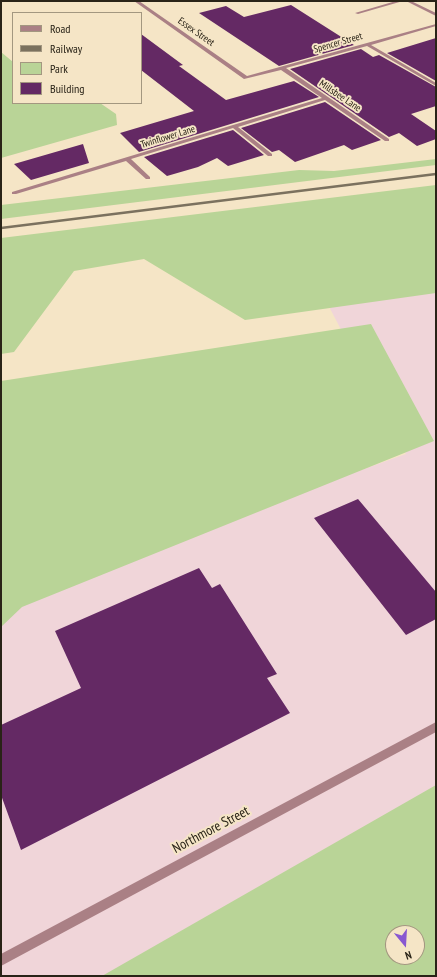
<!DOCTYPE html>
<html>
<head>
<meta charset="utf-8">
<style>
	body { margin:0 }
	#map { position:relative; width:437px; height:977px; overflow:hidden; background:#f5e5c6; font-family:"PT Sans Narrow",sans-serif }
	canvas { display:block }
	.frame { position:absolute; inset:0; border:2px solid #292317; pointer-events:none }
	.legend { position:absolute; left:12px; top:12px; width:130px; height:92px; box-sizing:border-box; background:#f5e5c6; border:1px solid #a39780; margin:0; padding:5px 7px; list-style:none; font-size:12px; color:#292317 }
	.legend li { display:flex; align-items:center; gap:8px; height:20px }
	.legend b { width:20px; border:1px solid #a39780 }
	.north { position:absolute; left:385px; top:925px; width:40px; height:40px; box-sizing:border-box; background:#f5e5c6; border:1px solid #a39780; border-radius:50%; rotate:162deg; font-size:11px; font-weight:700; line-height:16px; text-align:center; color:#292317 }
	.north::after { content:''; display:block; margin:auto; width:14px; height:18px; background:#8958d1; clip-path:polygon(50% 0,100% 100%,50% 72%,0 100%) }
</style>
</head>
<body>
<div id="map">
<canvas width="437" height="977"></canvas>
<div class="frame"></div>
<ul class="legend">
<li><b style="height:5px;background:#aa8085"></b>Road</li>
<li><b style="height:5px;background:#7b715e"></b>Railway</li>
<li><b style="height:11px;background:#b9d497"></b>Park</li>
<li><b style="height:11px;background:#642964"></b>Building</li>
</ul>
<div class="north">N</div>
</div>
<script>
const context = document.querySelector('canvas').getContext('2d');
context.lineJoin = 'round';
function fillPath(path, color) { context.fillStyle = color; context.fill(path, 'evenodd'); }
const shape = rows => new Path2D(rows.map(r => 'M' + r).join(''));
function trace(path, color, width, dash) { context.strokeStyle = color; context.lineWidth = width; context.lineCap = dash ? 'butt' : 'round'; context.setLineDash(dash || []); context.stroke(path); }
function label(font, color, halo, rows, align = 'center') {
  context.font = font + ' "PT Sans Narrow",sans-serif'; context.lineWidth = 4; context.setLineDash([]); context.textBaseline = 'middle'; context.strokeStyle = halo; context.fillStyle = color; for (const [text, x, y, turn = 0] of rows) {
    context.save(); context.translate(x, y); context.rotate((+turn || 0) * Math.PI / 180); context.textAlign = isNaN(turn) ? turn : align; if (halo) context.strokeText(text, 0, 0); context.fillText(text, 0, 0); context.restore();
  }
}
fillPath(shape([
	[436,187,436,976,1,976,1,598,406,454,277,207],
	[393,933,417,933,417,957,393,957]
]), '#f0d5d9');
fillPath(shape([
	[1,52,13,62,13,103,100,103,116,114,117,125,1,158],
	[436,159,436,165,1,219,1,205,299,170,334,171],
	[436,185,436,293,245,320,144,259,74,271,14,352,1,354,1,238],
	[371,324,434,441,22,607,1,627,1,381],
	[436,785,436,976,102,976],
	[393,933,417,933,417,957,393,957]
]), '#b9d497');
fillPath(shape([
	[291,5,354,45,279,66,199,13,226,6,244,17],
	[141,34,183,65,179,66,226,100,294,81,319,97,139,152,120,133,194,111,141,70],
	[436,38,436,81,387,53],
	[361,49,373,57,379,55,436,87,436,106,411,114,436,131,436,139,417,146,399,133,389,137,290,69],
	[325,102,381,140,352,150,344,145,295,162,279,150,272,152,241,128],
	[233,130,264,155,228,166,217,158,198,167,167,176,144,157],
	[83,144,89,163,31,180,14,164],
	[358,499,436,592,436,619,406,635,314,518],
	[199,568,212,588,220,584,277,674,267,678,290,713,21,850,1,795,1,725,81,688,55,631]
]), '#642964');
fillPath(shape([
	[134,1,139,1,247,76,436,24,436,26,371,45,436,83,436,86,367,46,286,68,389,139,389,141,385,141,325,100,238,127,272,154,272,156,268,156,233,128,131,159,150,177,150,179,146,179,126,161,16,194,12,194,12,192,322,98,281,70,244,79,134,1],
	[396,1,403,1,358,14,355,13,396,1],
	[406,1,411,1,436,13,436,16,406,1],
	[436,722,436,732,1,966,1,954,436,722]
]), '#aa8085');
trace(shape([
	[1,228,436,174]
]), '#7b715e', 2.5);
label('10px', '#292317', '#f5e5c6', [
	["Essex Street",196,32,35],
	["Spencer Street",338,43,-16],
	["Millsbee Lane",340,96,34],
	["Twinflower Lane",168,137,-17]
]);
label('14px', '#292317', '#f5e5c6', [
	["Northmore Street",211,830,-28]
]);
</script>
</body>
</html>
